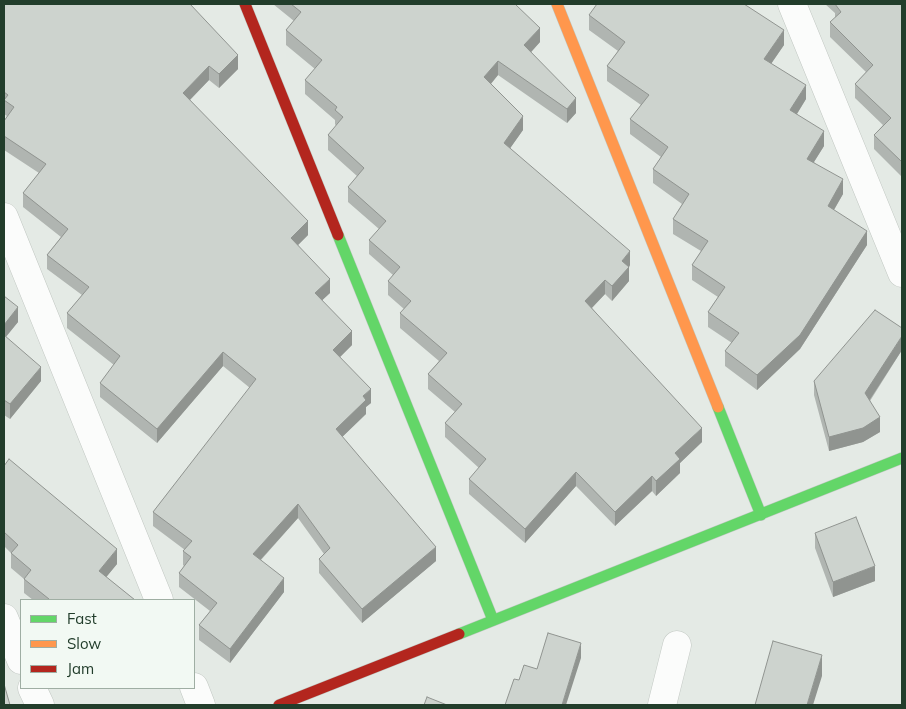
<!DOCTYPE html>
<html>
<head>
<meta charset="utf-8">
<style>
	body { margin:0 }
	#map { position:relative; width:906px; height:709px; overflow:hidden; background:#e4eae5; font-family:Mulish,sans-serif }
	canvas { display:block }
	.frame { position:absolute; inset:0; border:5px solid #223d2b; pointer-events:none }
	.legend { position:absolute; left:20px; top:599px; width:175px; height:90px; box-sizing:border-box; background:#f2f9f3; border:1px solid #9faea3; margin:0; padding:6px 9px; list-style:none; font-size:15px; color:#223d2b }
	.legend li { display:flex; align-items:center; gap:10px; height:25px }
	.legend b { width:25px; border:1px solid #9faea3 }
</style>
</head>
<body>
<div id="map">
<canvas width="906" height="709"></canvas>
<div class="frame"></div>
<ul class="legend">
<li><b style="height:6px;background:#63d668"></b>Fast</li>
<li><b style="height:6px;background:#ff974d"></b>Slow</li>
<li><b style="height:6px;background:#b3261e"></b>Jam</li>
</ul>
</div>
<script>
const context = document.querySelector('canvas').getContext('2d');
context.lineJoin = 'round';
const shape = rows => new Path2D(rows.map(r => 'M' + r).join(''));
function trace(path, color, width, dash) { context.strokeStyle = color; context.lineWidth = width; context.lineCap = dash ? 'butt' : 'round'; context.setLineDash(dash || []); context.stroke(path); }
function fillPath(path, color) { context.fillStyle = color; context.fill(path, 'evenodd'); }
const street = shape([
	[792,4,902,273],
	[4,217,159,600],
	[4,618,21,660],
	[194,687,201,705],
	[32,688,40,705],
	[662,705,677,645]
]);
const fast = shape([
	[338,235,493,620],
	[718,407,761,515],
	[459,634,902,458]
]);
const slow = shape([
	[557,4,718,407]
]);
const jam = shape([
	[245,4,338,235],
	[279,705,459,634]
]);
trace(street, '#c1c7c2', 29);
trace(fast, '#bec6c0', 12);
trace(slow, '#bec6c0', 12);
trace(jam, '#bec6c0', 12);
trace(street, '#fbfcfb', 28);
trace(fast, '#63d668', 11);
trace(slow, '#ff974d', 11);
trace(jam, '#b3261e', 11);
fillPath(shape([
	[4,4,238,69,219,88,209,80,190,100,308,235,298,245,330,293,322,300,352,345,340,357,371,403,366,407,366,414,342,437,436,561,362,623,319,573,319,559,324,554,298,518,261,560,284,592,230,663,199,640,199,625,210,611,179,587,179,573,184,566,183,565,183,551,185,550,153,526,153,512,250,388,223,366,157,443,100,397,100,383,114,365,67,328,67,313,82,295,47,269,47,255,61,237,23,207,23,193,39,173,4,150,4,121,7,116,4,114],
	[273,4,516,4,515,4,540,42,531,52,576,113,567,123,498,75,491,84,523,130,510,148,630,265,629,267,629,281,612,301,605,294,592,308,702,442,680,463,680,473,656,496,652,491,615,526,576,486,525,543,469,494,469,479,479,468,445,437,445,423,455,412,428,389,428,374,439,361,400,328,400,313,404,309,388,295,388,281,393,275,369,254,369,240,379,229,348,202,348,187,357,176,328,150,328,135,336,126,335,124,335,120,305,94,305,80,315,69,286,45,286,30,294,21],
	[825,4,902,4,902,177,874,149,874,135,883,125,855,98,855,84,866,72,830,37,830,22,835,18,835,13],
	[589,15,784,45,771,64,806,99,797,114,824,146,814,162,843,194,834,210,867,245,800,349,757,390,725,366,725,351,732,343,708,327,708,312,718,297,692,280,692,265,701,251,673,234,673,219,682,204,653,183,653,169,661,157,630,134,630,119,641,105,607,81,607,66,618,51,589,30],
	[4,296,18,322,6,337,41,381,10,419,4,415],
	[902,350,870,401,880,432,863,442,829,451,814,395,814,381],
	[4,466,117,564,106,577,135,600,33,600,24,593,24,579,11,568,11,553,4,546],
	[815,533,875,581,833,597,815,548]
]), '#b0b5b1');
fillPath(shape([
	[540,28,540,42,524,60,524,45],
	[784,30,784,45,764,74,764,59],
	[238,55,238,69,219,88,219,74],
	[498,61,498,75,484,92,484,77],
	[209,66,209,80,183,107,183,93],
	[806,85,806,99,790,125,790,110],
	[576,98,576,113,567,123,567,109],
	[523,116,523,130,504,157,504,143],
	[824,131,824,146,807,173,807,159],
	[843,179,843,194,828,220,828,206],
	[308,221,308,235,291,252,291,238],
	[867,231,867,245,800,349,757,390,757,375],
	[630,251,630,265,629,267,629,281,612,301,612,286,622,261],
	[330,279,330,293,315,307,315,293],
	[605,280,605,294,585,315,585,301],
	[18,307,18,322,4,339,4,325],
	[352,331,352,345,333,364,333,350],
	[902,336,902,350,865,407,865,393],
	[223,352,223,366,157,443,157,429],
	[41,367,41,381,10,419,10,404],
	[371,389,371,403,366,407,366,414,336,443,336,429,363,396],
	[880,417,880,432,863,442,829,451,829,437],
	[702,428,702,442,680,463,680,473,656,496,656,481,675,453],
	[576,472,576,486,525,543,525,529],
	[652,476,652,491,615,526,615,512],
	[298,504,298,518,253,568,253,554],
	[436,547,436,561,362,623,362,609],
	[117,549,117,564,99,586,99,571],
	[875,566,875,581,833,597,833,582],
	[284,578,284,592,230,663,230,649],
	[581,643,581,658,566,705,562,705],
	[822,655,822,676,813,705,807,705]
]), '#909490');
const building = shape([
	[4,4,190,4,238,55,219,74,209,66,183,93,308,221,291,238,330,279,315,293,352,331,333,350,371,389,363,396,366,400,336,429,436,547,362,609,319,559,330,548,298,504,253,554,284,578,230,649,199,625,217,603,179,573,191,557,183,551,192,541,153,512,256,379,223,352,157,429,100,383,120,356,67,313,89,287,47,255,68,229,23,193,46,164,4,136,4,121,14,107,4,100,8,95,4,92,4,4],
	[291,4,515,4,540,28,524,45,576,98,567,109,498,61,484,77,523,116,504,143,630,251,622,261,629,267,612,286,605,280,585,301,702,428,675,453,680,459,656,481,652,476,615,512,576,472,525,529,469,479,486,459,445,423,462,404,428,374,447,353,400,313,411,301,388,281,400,267,369,240,386,221,348,187,364,168,328,135,343,117,335,110,337,107,305,80,322,60,286,30,301,12,291,4],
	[597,4,744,4,784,30,764,59,806,85,790,110,824,131,807,159,843,179,828,206,867,231,800,335,757,375,725,351,739,333,708,312,725,287,692,265,708,241,673,219,689,194,653,169,668,147,630,119,649,95,607,66,625,42,589,15,597,4],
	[835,4,902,4,902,162,874,135,891,118,855,84,873,65,830,22,841,12,835,4],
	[4,296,18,307,4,325,4,296],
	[875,310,902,328,902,336,865,393,880,417,863,428,829,437,814,381,875,310],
	[4,335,41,367,10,404,4,400,4,335],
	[9,459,117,549,99,571,135,600,48,600,49,599,24,579,31,570,11,553,18,545,4,532,4,466,9,459],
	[856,517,875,566,833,582,815,533,856,517],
	[548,633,581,643,562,705,505,705,514,679,519,680,524,665,537,669,548,633],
	[773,641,822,655,807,705,755,705,773,641],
	[4,684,10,705,4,705,4,684],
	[427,697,447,705,424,705,427,697]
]);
fillPath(building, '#cdd3ce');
trace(building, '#909490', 1);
</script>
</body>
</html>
